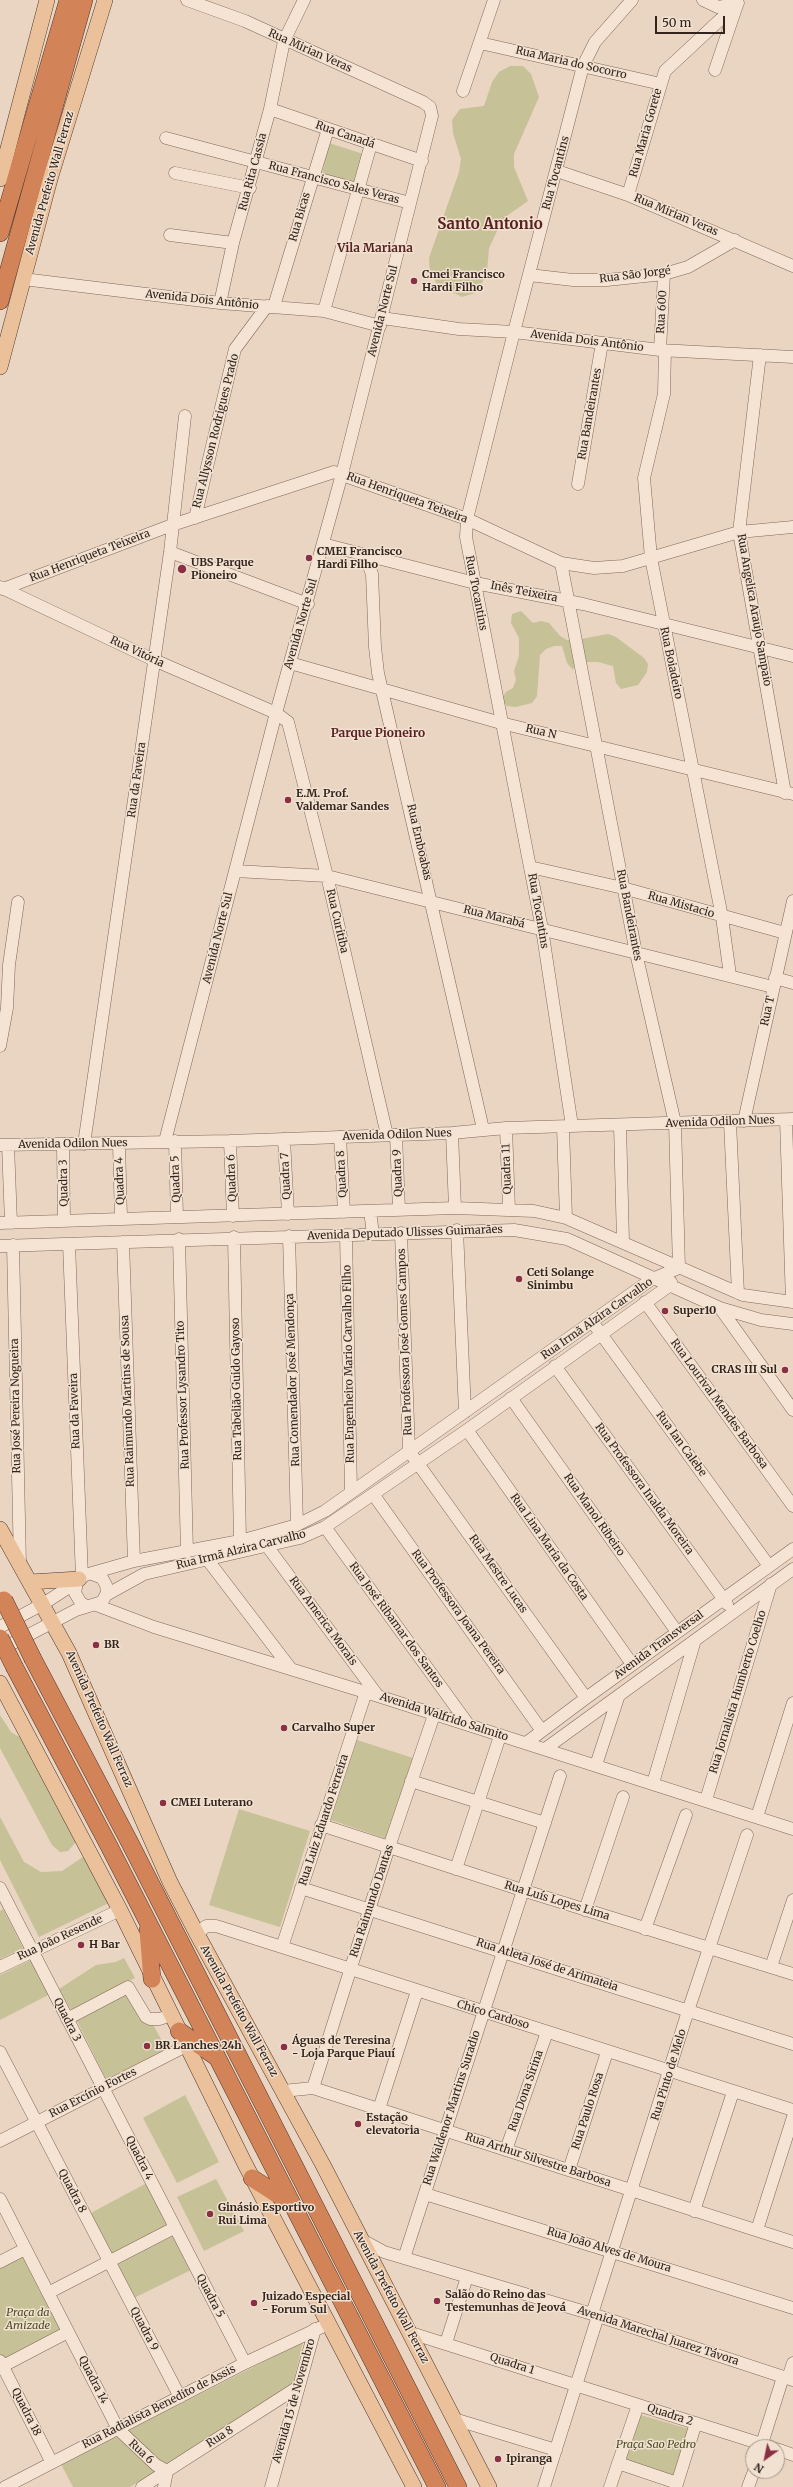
<!DOCTYPE html>
<html>
<head>
<meta charset="utf-8">
<style>
	body { margin:0 }
	#map { position:relative; width:793px; height:2487px; overflow:hidden; background:#e9d5c1; font-family:Merriweather,serif }
	canvas { display:block }
	.north { position:absolute; left:745px; top:2439px; width:40px; height:40px; box-sizing:border-box; background:#f1e1d0; border:1px solid #a59588; border-radius:50%; rotate:213deg; font-size:11px; font-weight:700; line-height:16px; text-align:center; color:#32231d }
	.north::after { content:''; display:block; margin:auto; width:14px; height:18px; background:#8a3044; clip-path:polygon(50% 0,100% 100%,50% 72%,0 100%) }
	.scale { position:absolute; left:655px; top:16px; width:70px; height:18px; box-sizing:border-box; border:2px solid #32231d; border-top:0; padding-left:5px; font-size:12px; line-height:14px; white-space:nowrap; color:#32231d; -webkit-text-stroke:3px #f1e1d0; paint-order:stroke }
</style>
</head>
<body>
<div id="map">
<canvas width="793" height="2487"></canvas>
<div class="north">N</div>
<div class="scale">50 m</div>
</div>
<script>
const context = document.querySelector('canvas').getContext('2d');
context.lineJoin = 'round';
function fillPath(path, color) { context.fillStyle = color; context.fill(path, 'evenodd'); }
const shape = rows => new Path2D(rows.map(r => 'M' + r).join(''));
function trace(path, color, width, dash) { context.strokeStyle = color; context.lineWidth = width; context.lineCap = dash ? 'butt' : 'round'; context.setLineDash(dash || []); context.stroke(path); }
function label(font, color, halo, rows, align = 'center') {
  context.font = font + ' Merriweather,serif'; context.lineWidth = 3; context.setLineDash([]); context.textBaseline = 'middle'; context.strokeStyle = halo; context.fillStyle = color; for (const [text, x, y, turn = 0] of rows) {
    context.save(); context.translate(x, y); context.rotate((+turn || 0) * Math.PI / 180); context.textAlign = isNaN(turn) ? turn : align; if (halo) context.strokeText(text, 0, 0); context.fillText(text, 0, 0); context.restore();
  }
}
fillPath(shape([
	[510,66,523,66,531,74,539,97,514,154,514,167,528,201,508,215,500,225,489,248,487,272,482,283,475,293,462,297,437,284,430,273,429,258,459,172,461,159,453,133,452,120,460,109,484,106,492,82,499,72],
	[329,143,363,154,352,188,321,179],
	[521,611,533,623,541,621,549,623,560,636,567,640,576,640,608,634,616,637,644,658,648,664,647,672,638,685,621,689,616,683,613,666,598,662,576,662,573,670,567,663,562,646,554,646,546,649,540,655,537,696,532,703,516,707,507,706,501,699,506,692,513,688,516,680,514,671,519,656,519,638,511,623,512,614],
	[0,1715,11,1732,26,1741,77,1841,68,1851,60,1852,52,1845,0,1748],
	[357,1740,413,1758,387,1839,331,1820],
	[239,1809,310,1831,280,1927,209,1905],
	[0,1817,24,1862,41,1872,62,1871,89,1853,113,1901,39,1937,0,1860],
	[3,1909,23,1948,0,1959,0,1911],
	[124,1958,135,1978,71,2010,59,1989,96,1965,116,1962],
	[31,1960,50,1994,0,2020,0,1975],
	[134,1990,167,2050,106,2079,76,2019],
	[185,2095,219,2162,177,2183,143,2118],
	[216,2179,244,2231,204,2251,177,2197],
	[147,2183,169,2227,110,2255,89,2214],
	[173,2236,191,2270,134,2298,116,2265],
	[23,2254,65,2331,3,2362,0,2356,0,2266],
	[303,2342,292,2388,130,2487,73,2487,61,2464],
	[637,2414,689,2429,675,2476,623,2460]
]), '#c6c196');
const minor = shape([
	[703,0,718,7,735,4],
	[480,43,661,84],
	[715,70,737,5],
	[463,91,494,0],
	[270,109,422,161],
	[166,138,410,203],
	[557,171,628,195,793,266],
	[175,173,250,188],
	[628,195,665,71,738,3],
	[170,235,233,243],
	[529,275,573,280,607,280,664,274,688,267,735,240],
	[23,279,220,303,324,311,380,326],
	[220,303,233,243,270,109,284,41,304,0],
	[274,306,328,129],
	[324,311,371,144],
	[382,318,459,329,514,332,660,350,793,357],
	[660,350,664,274],
	[665,350,664,394,644,478,651,558,722,917,730,975],
	[760,355,739,532,785,793],
	[578,484,602,343],
	[195,518,235,349,267,306],
	[323,544,475,583,583,604,793,656],
	[170,552,308,604],
	[365,556,372,574,375,647,378,673,483,1129],
	[561,563,636,953,675,1123,679,1268],
	[0,587,154,660,276,713,288,722,327,876,387,1135],
	[3,589,172,525,334,472,467,519,561,563,594,568,623,566,739,532,793,527],
	[290,663,501,723,793,794],
	[530,867,623,888,785,933],
	[235,871,327,876,773,987],
	[775,978,793,983],
	[0,1046,7,1008,9,965,18,902],
	[786,1120,792,1302],
	[744,1121,793,901],
	[730,1122,738,1293],
	[620,1125,623,1242],
	[572,1126,542,929,466,537,467,519,514,332,583,66,595,42,632,0],
	[563,1127,566,1218],
	[506,1128,509,1210],
	[452,1133,455,1208],
	[396,1135,399,1210],
	[340,1137,344,1212],
	[284,1139,288,1214],
	[165,1141,276,713,342,474,432,116,430,107,423,102,245,21,187,0],
	[175,1141,177,1217],
	[230,1141,233,1216],
	[84,1144,170,552,185,416],
	[119,1144,121,1219],
	[0,1145,230,1141,452,1133,506,1128,793,1119],
	[8,1145,11,1223],
	[63,1145,64,1221],
	[370,1211,373,1234],
	[0,1223,455,1208,534,1211,566,1218,743,1295,793,1302],
	[457,1230,465,1412],
	[401,1233,409,1451,586,1698],
	[346,1235,351,1492],
	[289,1236,297,1525],
	[234,1237,240,1541],
	[179,1239,187,1552],
	[123,1242,134,1561],
	[69,1244,82,1577],
	[13,1245,20,1565],
	[0,1246,514,1230,567,1239,720,1308,761,1320,793,1324],
	[645,1302,793,1506],
	[720,1308,793,1410],
	[596,1327,769,1566],
	[555,1366,727,1604],
	[511,1398,677,1632],
	[467,1430,632,1664],
	[373,1494,542,1731],
	[325,1527,468,1724],
	[267,1546,378,1696],
	[207,1559,291,1669],
	[106,1595,144,1574,300,1538,325,1527,467,1430,669,1286,671,1282],
	[96,1605,154,1627,378,1696,793,1829],
	[87,1606,81,1603,75,1593,77,1582,85,1575,134,1561,240,1541,297,1525,325,1511,652,1279,679,1268],
	[0,1627,43,1604,77,1582],
	[0,1650,76,1610,102,1602,107,1593,106,1585,102,1578,92,1574],
	[526,1743,586,1698,793,1549],
	[545,1749,793,1569],
	[596,1765,619,1695],
	[411,1781,545,1823],
	[653,1783,695,1640],
	[706,1800,771,1584],
	[757,1817,793,1703],
	[321,1825,522,1890,793,1974],
	[456,1869,500,1736],
	[0,1888,245,2363],
	[301,1888,793,2044],
	[585,1910,623,1797],
	[645,1929,686,1815],
	[197,1934,206,1926,216,1926,793,2110],
	[282,1947,366,1692],
	[0,1967,120,1910],
	[771,1967,793,1900],
	[67,2019,128,1987,146,2017,150,2019,160,2019,170,2015],
	[0,2052,180,2397],
	[313,2088,389,1847,434,1715],
	[283,2091,313,2088,793,2242],
	[379,2109,417,1991],
	[0,2141,186,2046],
	[506,2150,547,2032],
	[569,2170,607,2052],
	[425,2194,793,2308],
	[0,2199,118,2429,156,2465,167,2471,164,2487],
	[694,2211,733,2092],
	[757,2230,793,2117],
	[362,2240,384,2252,592,2314,793,2380],
	[404,2258,560,1776],
	[0,2262,25,2249],
	[48,2293,174,2228],
	[592,2314,688,2011,747,1835],
	[411,2333,771,2447],
	[446,2343,467,2277],
	[0,2361,52,2463],
	[3,2366,68,2332],
	[788,2378,793,2363],
	[454,2419,556,2450],
	[761,2447,783,2377],
	[777,2449,793,2455],
	[618,2463,677,2483],
	[5,2487,245,2363,328,2324],
	[142,2487,298,2387],
	[271,2487,315,2329],
	[544,2487,598,2316],
	[610,2487,638,2405],
	[676,2487,696,2423],
	[748,2487,754,2471]
]);
const major = shape([
	[0,179,47,0],
	[0,367,50,179,105,0],
	[0,1529,69,1653,170,1882,197,1934,323,2165,489,2487],
	[30,1582,79,1579],
	[0,1683,120,1910,245,2164,414,2487]
]);
const highway = shape([
	[0,233,68,0],
	[0,301,84,0],
	[33,1659,130,1843,458,2487],
	[15,1668,109,1846,437,2487],
	[148,1930,152,1979],
	[179,2031,215,2056],
	[252,2178,291,2203]
]);
trace(minor, '#81675a', 13);
trace(major, '#4f372e', 16);
trace(highway, '#4f372e', 18);
trace(minor, '#f5e4d3', 12);
trace(major, '#eac19b', 15);
trace(highway, '#d28358', 17);
const highwayBridge = shape([
	[4,1600,33,1659],
	[0,1638,15,1668]
]);
trace(highwayBridge, '#4f372e', 18, []);
trace(highwayBridge, '#d28358', 17);
for (const [x, y, r, color] of [
	[414,281,4,"#8a3044"],
	[309,558,4,"#8a3044"],
	[182,569,5,"#8a3044"],
	[288,800,4,"#8a3044"],
	[519,1279,4,"#8a3044"],
	[665,1311,4,"#8a3044"],
	[785,1370,4,"#8a3044"],
	[96,1645,4,"#8a3044"],
	[284,1728,4,"#8a3044"],
	[163,1803,4,"#8a3044"],
	[81,1945,4,"#8a3044"],
	[147,2046,4,"#8a3044"],
	[284,2047,4,"#8a3044"],
	[358,2124,4,"#8a3044"],
	[210,2214,4,"#8a3044"],
	[437,2301,4,"#8a3044"],
	[254,2303,4,"#8a3044"],
	[498,2459,4,"#8a3044"]
]) { const dot = new Path2D(); dot.arc(x, y, r, 0, 2 * Math.PI); context.fillStyle = color; context.fill(dot); trace(dot, '#f1e1d0', 1.5); }
label('11px', '#32231d', '#f1e1d0', [
	["Rua Mirian Veras",310,51,24],
	["Rua Maria do Socorro",571,63,13],
	["Rua Maria Gorete",646,133,-74],
	["Rua Canadá",345,135,19],
	["Rua Rita Cassia",253,172,-75],
	["Rua Tocantins",556,173,-75],
	["Avenida Prefeito Wall Ferraz",50,183,-74],
	["Rua Francisco Sales Veras",334,183,15],
	["Rua Mirian Veras",676,215,23],
	["Rua Bicas",300,217,-74],
	["Rua São Jorgé",635,275,-7],
	["Avenida Dois Antônio",202,300,6],
	["Avenida Norte Sul",383,311,-76],
	["Rua 600",662,312,-87],
	["Avenida Dois Antônio",587,341,7],
	["Rua Bandeirantes",590,414,-80],
	["Rua Allysson Rodrigues Prado",216,431,-76],
	["Rua Henriqueta Teixeira",407,498,20],
	["Rua Henriqueta Teixeira",90,556,-21],
	["Inês Teixeira",524,592,11],
	["Rua Tocantins",476,593,79],
	["Rua Angelica Araujo Sampaio",754,610,80],
	["Avenida Norte Sul",301,624,-74],
	["Rua Vitória",137,652,25],
	["Rua Boiadeiro",671,663,78],
	["Rua N",541,732,13],
	["Rua da Faveira",137,780,-82],
	["Rua Emboabas",419,842,77],
	["Rua Mistacio",681,905,16],
	["Rua Tocantins",538,911,80],
	["Rua Bandeirantes",629,915,79],
	["Rua Marabá",494,917,14],
	["Rua Curitiba",337,921,77],
	["Avenida Norte Sul",218,938,-76],
	["Rua T",768,1011,-78],
	["Avenida Odilon Nues",720,1122,-2],
	["Avenida Odilon Nues",397,1135,-2],
	["Avenida Odilon Nues",73,1144,-1],
	["Quadra 11",507,1169,-92],
	["Quadra 9",398,1173,-92],
	["Quadra 8",342,1174,-93],
	["Quadra 7",286,1176,-93],
	["Quadra 6",232,1178,-92],
	["Quadra 5",176,1179,-92],
	["Quadra 4",120,1181,-92],
	["Quadra 3",64,1183,-91],
	["Avenida Deputado Ulisses Guimarães",405,1233,-2],
	["Rua Irmã Alzira Carvalho",597,1319,-35],
	["Rua Professora José Gomes Campos",405,1342,-92],
	["Rua Engenheiro Mario Carvalho Filho",349,1364,-91],
	["Rua Comendador José Mendonça",293,1380,-92],
	["Rua Tabelião Guido Gayoso",237,1389,-91],
	["Rua Professor Lysandro Tito",183,1395,-92],
	["Rua Raimundo Martins de Sousa",128,1401,-92],
	["Rua Lourival Mendes Barbosa",719,1404,54],
	["Rua José Pereira Nogueira",16,1406,-91],
	["Rua da Faveira",75,1411,-92],
	["Rua Ian Calebe",681,1444,54],
	["Rua Professora Inalda Moreira",644,1489,54],
	["Rua Manol Ribeiro",594,1515,55],
	["Rua Lina Maria da Costa",549,1547,55],
	["Rua Irmã Alzira Carvalho",241,1550,-14],
	["Rua Mestre Lucas",498,1574,55],
	["Rua Professora Joana Pereira",458,1612,54],
	["Rua America Morais",323,1621,54],
	["Rua José Ribamar dos Santos",396,1625,54],
	["Avenida Transversal",659,1645,-36],
	["Rua Jornalista Humberto Coelho",738,1692,-73],
	["Avenida Walfrido Salmito",444,1717,18],
	["Avenida Prefeito Wall Ferraz",99,1719,66],
	["Rua Luiz Eduardo Ferreira",324,1820,-72],
	["Rua Raimundo Dantas",372,1901,-72],
	["Rua Luís Lopes Lima",557,1901,17],
	["Rua João Resende",60,1938,-25],
	["Rua Atleta José de Arimateia",547,1965,18],
	["Avenida Prefeito Wall Ferraz",239,2011,61],
	["Chico Cardoso",493,2015,17],
	["Quadra 3",67,2020,63],
	["Rua Pinto de Melo",669,2075,-73],
	["Rua Dona Sirina",526,2091,-71],
	["Rua Ercínio Fortes",93,2093,-27],
	["Rua Waldenor Martins Suradio",452,2108,-72],
	["Rua Paulo Rosa",588,2111,-72],
	["Quadra 4",139,2158,63],
	["Rua Arthur Silvestre Barbosa",538,2160,18],
	["Quadra 8",72,2191,62],
	["Rua João Alves de Moura",609,2250,17],
	["Quadra 5",210,2296,62],
	["Avenida Prefeito Wall Ferraz",391,2297,62],
	["Quadra 9",144,2329,62],
	["Avenida Marechal Juarez Távora",658,2336,18],
	["Quadra 1",512,2364,18],
	["Quadra 14",93,2380,63],
	["Avenida 15 de Novembro",294,2401,-74],
	["Rua Radialista Benedito de Assis",159,2407,-27],
	["Quadra 18",26,2412,63],
	["Quadra 2",670,2415,18],
	["Rua 8",220,2437,-33],
	["Rua 6",141,2452,43]
]);
label('bold 11px', '#32231d', '#f1e1d0', [
	["Cmei Francisco",422,275],
	["Hardi Filho",422,288],
	["CMEI Francisco",317,552],
	["Hardi Filho",317,565],
	["UBS Parque",191,563],
	["Pioneiro",191,576],
	["E.M. Prof.",296,794],
	["Valdemar Sandes",296,807],
	["Ceti Solange",527,1273],
	["Sinimbu",527,1286],
	["Super10",673,1311],
	["CRAS III Sul",777,1370,"right"],
	["BR",104,1645],
	["Carvalho Super",292,1728],
	["CMEI Luterano",171,1803],
	["H Bar",89,1945],
	["Águas de Teresina",292,2041],
	["- Loja Parque Piauí",292,2054],
	["BR Lanches 24h",155,2046],
	["Estação",366,2118],
	["elevatoria",366,2131],
	["Ginásio Esportivo",218,2208],
	["Rui Lima",218,2221],
	["Salão do Reino das",445,2295],
	["Testemunhas de Jeová",445,2308],
	["Juizado Especial",262,2297],
	["- Forum Sul",262,2310],
	["Ipiranga",506,2459]
], 'left');
label('italic 11px', '#4b4c26', '#f1e1d0', [
	["Praça da",28,2313],
	["Amizade",28,2326],
	["Praça Sao Pedro",656,2445]
]);
label('bold 12px', '#5a2121', '#f1e1d0', [
	["Vila Mariana",375,249],
	["Parque Pioneiro",378,734]
]);
label('bold 15px', '#5a2121', '#f1e1d0', [
	["Santo Antonio",490,225]
]);
</script>
</body>
</html>
